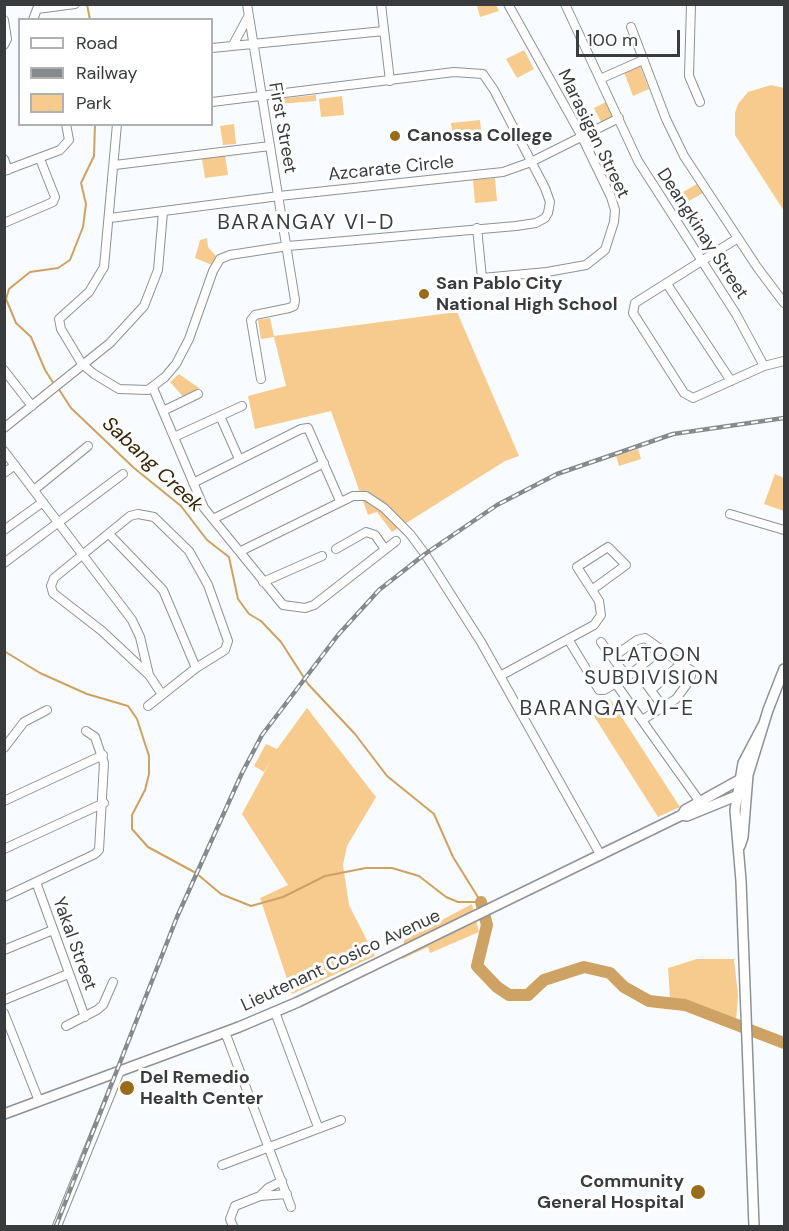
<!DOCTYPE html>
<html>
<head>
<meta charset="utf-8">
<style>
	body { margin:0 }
	#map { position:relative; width:789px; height:1231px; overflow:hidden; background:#f8fbff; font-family:"DM Sans",sans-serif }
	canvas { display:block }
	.frame { position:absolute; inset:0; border:6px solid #393b3d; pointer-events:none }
	.legend { position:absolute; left:18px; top:18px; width:195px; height:108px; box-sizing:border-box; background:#fff; border:2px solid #b0b1b1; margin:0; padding:8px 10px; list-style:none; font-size:18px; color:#393b3d }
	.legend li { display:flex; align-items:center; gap:12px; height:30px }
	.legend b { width:30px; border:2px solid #b0b1b1 }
	.scale { position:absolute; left:576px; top:30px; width:104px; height:27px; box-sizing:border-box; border:3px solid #393b3d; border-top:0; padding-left:8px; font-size:18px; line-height:21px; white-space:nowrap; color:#393b3d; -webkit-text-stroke:4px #fff; paint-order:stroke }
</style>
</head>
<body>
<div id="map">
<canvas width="789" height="1231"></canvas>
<div class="frame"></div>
<ul class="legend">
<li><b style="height:8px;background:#fff"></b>Road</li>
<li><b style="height:8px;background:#878a8d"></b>Railway</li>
<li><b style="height:16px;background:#f6cb8d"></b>Park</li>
</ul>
<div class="scale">100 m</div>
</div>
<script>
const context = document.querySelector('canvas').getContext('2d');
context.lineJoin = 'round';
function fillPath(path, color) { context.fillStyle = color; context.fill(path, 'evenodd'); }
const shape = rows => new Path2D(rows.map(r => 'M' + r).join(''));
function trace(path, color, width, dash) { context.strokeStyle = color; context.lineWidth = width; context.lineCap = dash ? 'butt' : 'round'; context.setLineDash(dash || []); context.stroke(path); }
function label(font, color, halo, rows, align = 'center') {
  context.font = font + ' "DM Sans",sans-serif'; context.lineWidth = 6; context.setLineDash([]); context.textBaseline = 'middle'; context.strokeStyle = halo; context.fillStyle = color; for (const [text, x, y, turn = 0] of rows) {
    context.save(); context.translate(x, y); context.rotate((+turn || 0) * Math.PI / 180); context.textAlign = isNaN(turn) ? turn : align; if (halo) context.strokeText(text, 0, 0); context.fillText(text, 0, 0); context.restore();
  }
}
fillPath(shape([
	[477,5,496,5,499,11,480,17],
	[524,50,534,69,517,78,506,59],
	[640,66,649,89,633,96,624,72],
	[771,85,784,88,784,211,735,135,735,113,738,104,748,92],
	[316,95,316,101,278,104,278,99],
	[342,96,344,115,321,117,319,99],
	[608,101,615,115,601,122,594,108],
	[480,120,482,137,453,140,451,123],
	[234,124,236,144,223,145,220,126],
	[225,155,228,175,205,178,202,159],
	[495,178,497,201,475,203,473,180],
	[697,184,703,193,689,201,683,192],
	[207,238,208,247,216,256,212,265,195,258,200,240],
	[457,312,519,456,505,461,392,532,377,512,368,515,331,411,255,429,248,396,286,386,274,337,261,339,258,320,270,318,274,336],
	[179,374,199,388,186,400,170,382],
	[638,449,641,459,619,466,616,456],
	[775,474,784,478,784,511,764,504],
	[610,699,680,807,658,817,590,710],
	[307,708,376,797,347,846,343,865,349,905,375,956,292,994,260,898,288,885,242,814,271,760,264,772,254,766,266,744,277,749],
	[472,904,479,932,430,953,428,947,402,959,404,940],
	[697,959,734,959,738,995,736,1022,670,998,668,968]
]), '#f6cb8d');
trace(shape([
	[87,4,90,20],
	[54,384,45,370,31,337,16,323,6,299,9,289,30,272,58,268,70,260,83,227,86,204,81,183,94,156,95,124],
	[58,388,71,408,134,468,181,506,207,540,229,557,238,599,249,614,261,621,281,642,308,684,355,734,387,776,434,814,453,857,481,902],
	[4,651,40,673,87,694,128,706,137,719,149,756,149,774,145,790,132,815,132,829,148,847,196,873,221,894,251,906,283,897,325,876,366,868,392,868,419,876,446,897,458,902,481,902]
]), '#cda263', 2);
trace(shape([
	[481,902,487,925,477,966,497,987,509,995,528,995,544,980,584,967,610,973,624,987,649,1001,685,1005,784,1043]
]), '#cda263', 12);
const minor = shape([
	[247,4,295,300,294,306,289,308,255,315,251,320,261,379],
	[381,4,390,81],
	[565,4,638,161,736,314,764,366],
	[691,4,689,76,700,102],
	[4,20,7,39,4,45],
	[33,20,37,9,75,4],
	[631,27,666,119,684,156,757,267,784,303],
	[233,45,248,17],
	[212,48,384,31],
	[600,79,643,60],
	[117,124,104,267,89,292,59,319,61,329,82,364,94,374,119,389,148,390,165,377,176,364,189,339,213,271,220,259,230,255,288,246,516,226,536,223,545,218,548,213,550,202,545,188,494,90,483,74,454,72,212,102],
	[4,159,8,170],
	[115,165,270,146],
	[4,171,60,150,69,140,66,124],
	[110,218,279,196,503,172,531,162,619,118],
	[4,223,53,202,55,197,40,159],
	[477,228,482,278,547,272,586,265,605,250,614,222,615,210,611,197,581,135,508,4],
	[738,238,635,303,633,313,684,393,693,398,764,366,784,361],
	[667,284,731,381],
	[4,370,32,406],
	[153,388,204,508,283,605,305,608,314,605,396,541],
	[163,411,198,394],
	[220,416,239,459],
	[4,428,110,343,144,306,158,270,163,212],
	[174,437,242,406],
	[4,451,132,620,140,637,149,675,161,693],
	[4,473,15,465],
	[193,483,301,429,308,428,340,501],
	[34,490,88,446],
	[730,514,784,530],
	[213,519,324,463],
	[4,530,43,502],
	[109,534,163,590,196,668],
	[336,549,366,532,375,535,385,549],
	[241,551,353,496,366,496,384,508,410,534,425,554,481,642,600,854],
	[4,563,123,474],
	[263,582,322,556],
	[568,639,599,690,604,690,627,677,661,650],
	[601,642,627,677],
	[613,657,637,640,645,638,692,671,690,680,676,699,642,720],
	[636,670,663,707],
	[500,676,594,625,601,615,599,601,577,567,608,547,626,565,593,589],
	[616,684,700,802],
	[651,690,682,663],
	[148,706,196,668,225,650,228,641,208,585,189,551,154,517,138,514,130,516,54,578,51,586,53,593,102,631,149,675],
	[4,748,24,722,47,710],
	[4,801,103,755],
	[4,849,104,803],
	[36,882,85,1017],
	[4,897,95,854,99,850,104,763,95,737,86,731],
	[4,950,53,930],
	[4,1000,68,974],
	[275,1012,318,1127],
	[4,1013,39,1101],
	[66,1026,97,1010,103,1005,113,982],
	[225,1032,291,1207],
	[222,1165,341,1120],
	[260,1196,287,1194],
	[57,1226,120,1071],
	[233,1226,230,1219,235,1206,260,1196,268,1188,282,1181]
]);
const major = shape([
	[682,815,687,816,741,794],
	[740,846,743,837,748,775,768,710,784,669],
	[4,1114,239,1027,298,1002,682,815,685,810,748,775],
	[754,1226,741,881,735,810,743,763,763,725]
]);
trace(minor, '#8e9298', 10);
trace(major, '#8e9298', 12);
trace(minor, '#fff', 8);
trace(major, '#fff', 9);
const rail = shape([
	[56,1226,177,917,242,773,262,735,338,635,379,590,425,554,497,505,557,474,673,434,784,418]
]);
trace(rail, '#878a8d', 4.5);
trace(rail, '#fff', 2, [7]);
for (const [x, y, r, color] of [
	[395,136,6,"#996b1b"],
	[424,294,6,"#996b1b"],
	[127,1088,8,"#996b1b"],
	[698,1192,8,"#996b1b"]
]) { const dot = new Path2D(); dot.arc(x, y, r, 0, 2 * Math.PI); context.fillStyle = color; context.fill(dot); trace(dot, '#fff', 2); }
label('18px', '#393b3d', '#fff', [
	["First Street",282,128,80],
	["Marasigan Street",593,134,64],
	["Azcarate Circle",391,169,-6],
	["Deangkinay Street",702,234,57],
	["Yakal Street",74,944,70],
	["Lieutenant Cosico Avenue",341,961,-25]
]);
label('bold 18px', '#393b3d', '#fff', [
	["Canossa College",407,136],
	["San Pablo City",436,284],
	["National High School",436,305],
	["Del Remedio",140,1078],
	["Health Center",140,1099],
	["Community",684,1182,"right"],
	["General Hospital",684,1203,"right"]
], 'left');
label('italic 20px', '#382609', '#fff', [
	["Sabang Creek",152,465,43]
]);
context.letterSpacing = '1.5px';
label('20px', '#3a3d42', '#fff', [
	["PLATOON",652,656],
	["SUBDIVISION",652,679]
]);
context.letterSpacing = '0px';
context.letterSpacing = '1.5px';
label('21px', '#3a3d42', '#fff', [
	["BARANGAY VI-D",306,223],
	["BARANGAY VI-E",607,709]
]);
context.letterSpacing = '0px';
</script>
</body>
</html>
